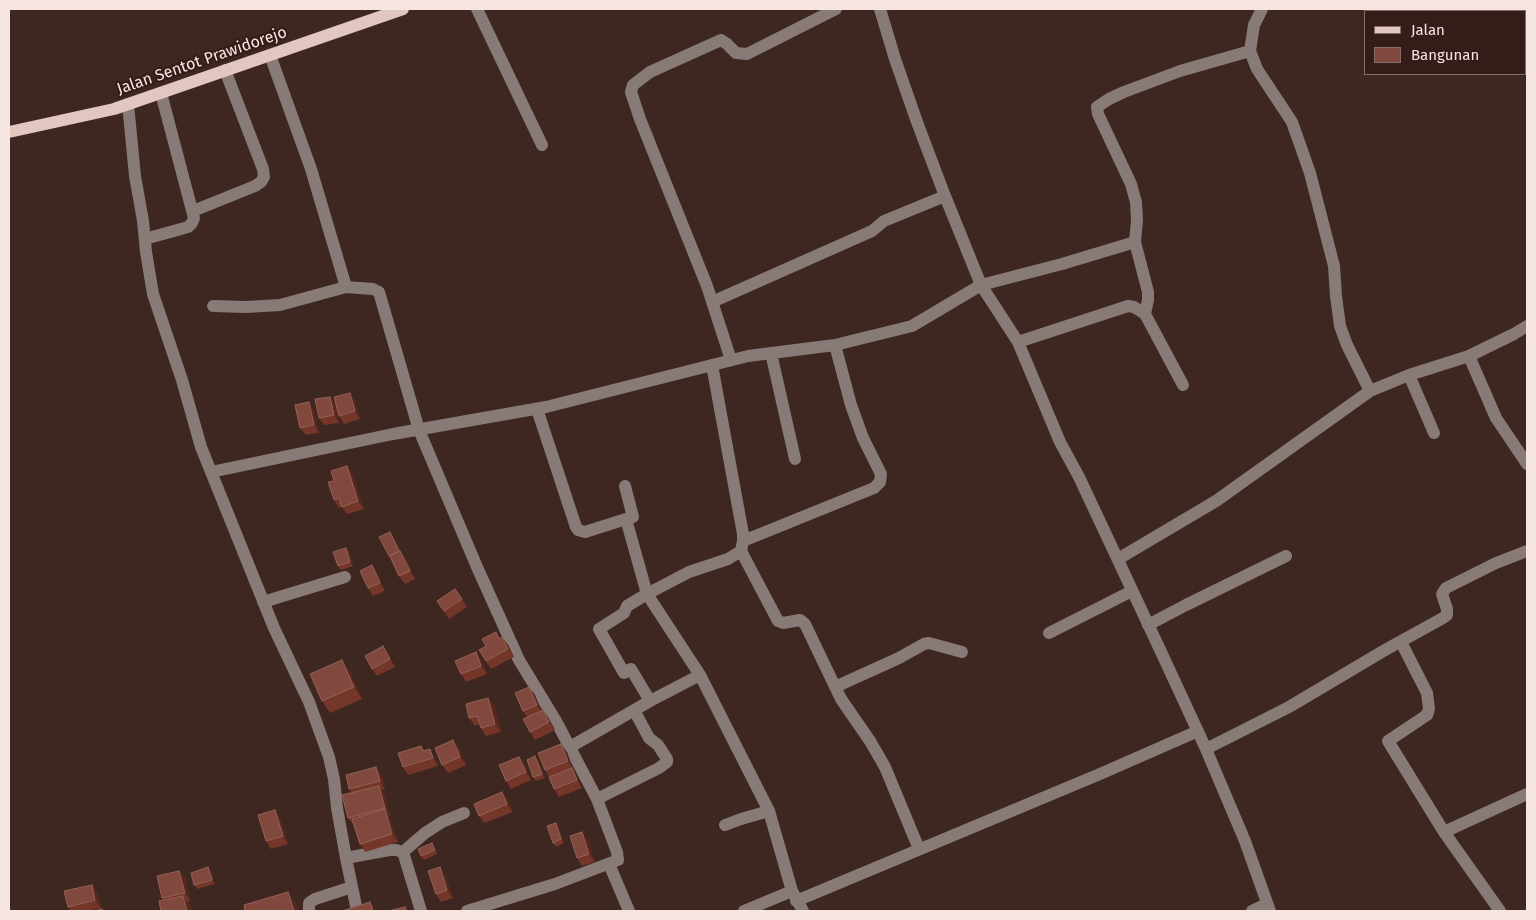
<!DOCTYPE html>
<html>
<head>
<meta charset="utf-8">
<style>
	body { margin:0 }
	#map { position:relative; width:1536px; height:920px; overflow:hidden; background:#3f2721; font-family:"Fira Sans",sans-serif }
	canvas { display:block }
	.frame { position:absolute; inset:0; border:10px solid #f6e5e1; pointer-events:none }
	.legend { position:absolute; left:1364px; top:10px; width:162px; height:65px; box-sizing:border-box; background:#341d18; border:1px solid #826d68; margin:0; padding:6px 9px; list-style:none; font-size:15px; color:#f6e5e1 }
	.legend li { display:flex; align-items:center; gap:10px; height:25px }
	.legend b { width:25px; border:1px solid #826d68 }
</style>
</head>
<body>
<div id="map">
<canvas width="1536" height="920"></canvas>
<div class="frame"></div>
<ul class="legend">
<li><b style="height:6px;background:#e2c7c0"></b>Jalan</li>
<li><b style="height:14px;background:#81493d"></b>Bangunan</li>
</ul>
</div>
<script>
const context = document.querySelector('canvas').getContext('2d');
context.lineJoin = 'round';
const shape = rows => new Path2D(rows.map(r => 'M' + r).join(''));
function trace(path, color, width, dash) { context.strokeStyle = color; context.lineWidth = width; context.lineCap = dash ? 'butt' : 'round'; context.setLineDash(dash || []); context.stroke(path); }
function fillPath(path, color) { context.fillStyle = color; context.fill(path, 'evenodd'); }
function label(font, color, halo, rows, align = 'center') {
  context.font = font + ' "Fira Sans",sans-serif'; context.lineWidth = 4.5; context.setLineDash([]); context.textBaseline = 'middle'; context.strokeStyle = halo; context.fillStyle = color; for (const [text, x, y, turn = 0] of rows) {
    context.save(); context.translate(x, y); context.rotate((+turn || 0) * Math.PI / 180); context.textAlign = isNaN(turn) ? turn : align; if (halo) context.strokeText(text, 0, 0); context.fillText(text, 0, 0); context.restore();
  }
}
trace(shape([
	[477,9,542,145],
	[880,9,895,59,917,122,945,196,981,285,1018,342,1060,442,1079,477,1163,656,1206,749,1245,841,1270,911],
	[1262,9,1254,25,1250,51,1257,69,1292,122,1310,173,1334,266,1336,296,1340,326,1347,345,1370,391],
	[270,55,311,169,346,287,373,289,379,292,419,430,477,567,519,660,556,721,597,799,617,852,618,860,555,884,467,911],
	[128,104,135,176,143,221,146,252,153,294,182,380,201,447,274,628,309,702,329,757,334,779,337,808,346,858,389,850,396,850,403,852,421,911],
	[193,211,255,186,261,182,264,177,263,169,225,70],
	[145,239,188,227,192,223,194,218,161,93],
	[712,302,872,231,884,221,945,196],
	[213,306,246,307,280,305,346,287],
	[1145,314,1148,300,1148,292,1135,242,1137,220,1136,202,1131,184,1098,114,1097,107,1109,99,1124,92,1180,71,1250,51],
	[1018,342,1128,306,1134,307,1145,314,1183,385],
	[771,353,795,459],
	[1469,356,1496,418,1527,464],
	[731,360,707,286,640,119,631,92,633,85,650,72,721,40,727,44,736,53,747,54,836,9],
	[712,365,743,534,743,541,741,551,728,559,689,572,647,594,700,675,769,811,792,891,803,911],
	[1409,375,1434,433],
	[537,409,576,527,578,530,585,532,626,519],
	[211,472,393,434,546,407,748,356,835,345,912,326,981,285,1062,264,1135,242],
	[743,541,874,488,880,482,881,474,863,438,851,405,835,345],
	[741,551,778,621,783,623,800,620,805,624,841,699,870,741,885,767,919,849],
	[1118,559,1216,501,1370,391,1409,375,1469,356,1514,334,1527,326],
	[263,602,345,577],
	[1148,625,1186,605,1286,556],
	[1049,633,1132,591],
	[1401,642,1427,693,1429,709,1427,715,1388,741,1444,832,1500,911],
	[835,687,899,658,924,644,929,643,962,652],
	[650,701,700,675],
	[570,747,650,701,631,669,624,673,599,629,624,613,627,606,647,594,626,519,633,517,625,486],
	[1206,749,1289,707,1385,650,1443,618,1447,615,1447,609,1442,594,1446,588,1496,563,1527,551],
	[597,799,659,768,667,762,667,759,658,745,649,738,634,710],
	[725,825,741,819,769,811],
	[1444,832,1527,794],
	[403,852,425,833,442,822,464,813],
	[346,858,356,906],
	[609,864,629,911],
	[796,901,1100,774,1198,731],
	[309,911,309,903,315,899,352,887],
	[744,911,792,891],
	[1252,911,1267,904]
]), '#877a77', 12);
trace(shape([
	[9,132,114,109,403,9]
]), '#e2c7c0', 12);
fillPath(shape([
	[330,397,335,404,355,400,360,419,344,424,339,416,336,408,339,423,324,425,319,418],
	[314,410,319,433,306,435,300,428],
	[352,473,364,509,347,514,342,507,339,508,334,500],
	[390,532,401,552,406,559,415,579,405,584,399,576,389,556],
	[346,548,349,552,353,566,341,570,338,566],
	[372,565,377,573,385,591,373,596,368,588],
	[455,589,467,607,449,619,437,601],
	[496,632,500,638,508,645,514,657,491,669,486,661,486,646],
	[476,652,481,660,487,674,466,682,461,674],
	[388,654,395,667,377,676,372,669],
	[350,672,362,699,330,713,322,701],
	[535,695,541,710,548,717,555,730,535,740,530,732,527,717,523,711],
	[494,705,501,732,486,736,481,728,480,724,475,726,469,718],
	[421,746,424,750,435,757,438,766,408,775,403,767],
	[459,748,466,765,448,773,442,765],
	[567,752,573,769,577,776,582,788,559,797,554,789,549,777,545,770],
	[535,756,538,760,545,778,536,781,533,777],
	[519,757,525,765,531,780,511,789,506,781],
	[382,775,385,789,382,790,384,793,390,816,389,816,398,842,365,852,360,844,354,825,348,818,352,793,349,789],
	[508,800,513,812,484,823,479,816],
	[280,818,288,844,271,849,266,841],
	[556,823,558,827,564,843,556,847,553,843],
	[588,840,595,862,582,866,577,858],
	[434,847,437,854,424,860,421,856],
	[179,871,185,878,190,901,187,902,191,907,163,900,162,898],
	[211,871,215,884,197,889,194,885],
	[445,875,453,898,441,902,436,894],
	[92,885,97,893,101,908,87,911,71,911,68,907]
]), '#733629');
fillPath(shape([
	[350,393,355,400,360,419,355,411],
	[330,397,336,405,339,423,334,415],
	[309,402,314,410,319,433,314,425],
	[347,466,352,473,364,509,358,501],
	[390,532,401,552,406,559,415,579,410,571],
	[346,548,349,552,353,566,350,562],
	[372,565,377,573,385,591,380,583],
	[502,637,508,645,514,657,508,649],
	[383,646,388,654,395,667,390,659],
	[476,652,481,660,487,674,481,666],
	[342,660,350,672,362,699,354,687],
	[529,687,535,695,542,713,537,705],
	[488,698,494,705,501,732,495,724],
	[543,710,548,717,555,730,549,722],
	[453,740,459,748,466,765,460,757],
	[561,744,567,752,573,769,568,761],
	[430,749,435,757,438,766,433,758],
	[535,756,538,760,545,778,542,774],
	[519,757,525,765,531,780,526,772],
	[376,767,382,775,385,789,380,781],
	[572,768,577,776,582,788,577,780],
	[379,786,384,793,390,816,385,808],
	[502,792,508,800,513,812,507,804],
	[385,809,390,817,398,842,392,834],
	[275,810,280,818,288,844,283,836],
	[556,823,558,827,564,843,561,839],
	[582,832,588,840,595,862,589,854],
	[208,867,211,871,215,884,212,880],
	[440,867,445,875,453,898,447,890],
	[179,871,185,878,190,901,185,893],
	[92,885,97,893,101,908,95,900],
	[288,892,296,903,298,911,294,911],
	[183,896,191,907,192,911,187,911],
	[370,902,376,911,373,911]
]), '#58281d');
const building = shape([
	[350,393,355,411,339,416,334,397,350,393],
	[330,397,334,415,319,418,315,399,330,397],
	[309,402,314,425,300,428,295,405,309,402],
	[347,466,358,501,342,507,339,498,334,500,328,482,334,481,331,471,347,466],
	[390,532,399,551,389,556,379,537,390,532],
	[346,548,350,562,338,566,333,552,346,548],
	[400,551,410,571,399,576,390,556,400,551],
	[372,565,380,583,368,588,360,571,372,565],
	[455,589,462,599,444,611,437,601,455,589],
	[496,632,499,639,502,637,508,649,486,661,479,650,486,646,482,639,496,632],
	[383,646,390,659,372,669,365,656,383,646],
	[476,652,481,666,461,674,455,661,476,652],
	[342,660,354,687,322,701,310,674,342,660],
	[529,687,537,705,523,711,515,693,529,687],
	[488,698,495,724,481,728,477,716,469,718,466,704,488,698],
	[543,710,549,722,530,732,523,719,543,710],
	[453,740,460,757,442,765,435,748,453,740],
	[561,744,568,761,545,770,538,753,561,744],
	[421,746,423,751,430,749,433,758,403,767,398,753,421,746],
	[535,756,542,774,533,777,527,760,535,756],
	[519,757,526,772,506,781,499,765,519,757],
	[376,767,380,781,349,789,346,775,376,767],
	[572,768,577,780,554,789,549,777,572,768],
	[379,786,385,808,348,818,342,795,379,786],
	[502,792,507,804,479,816,474,804,502,792],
	[385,809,392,834,360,844,352,819,385,809],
	[275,810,283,836,266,841,258,815,275,810],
	[556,823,561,839,553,843,547,826,556,823],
	[582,832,589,854,577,858,570,836,582,832],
	[432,843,435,850,421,856,418,849,432,843],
	[208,867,212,880,194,885,191,873,208,867],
	[440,867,447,890,436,894,428,871,440,867],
	[179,871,185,893,162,898,157,876,179,871],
	[92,885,95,900,68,907,64,891,92,885],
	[288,892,294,911,245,911,244,905,288,892],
	[183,896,187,911,161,911,159,901,183,896],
	[370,902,373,911,342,911,370,902],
	[405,907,407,911,388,911,405,907],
	[102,909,103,911,94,911,102,909]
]);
fillPath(building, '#81493d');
trace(building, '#936156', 1);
label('16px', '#f6e5e1', '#341d18', [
	["Jalan Sentot Prawidorejo",202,61,-19]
]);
</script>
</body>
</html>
